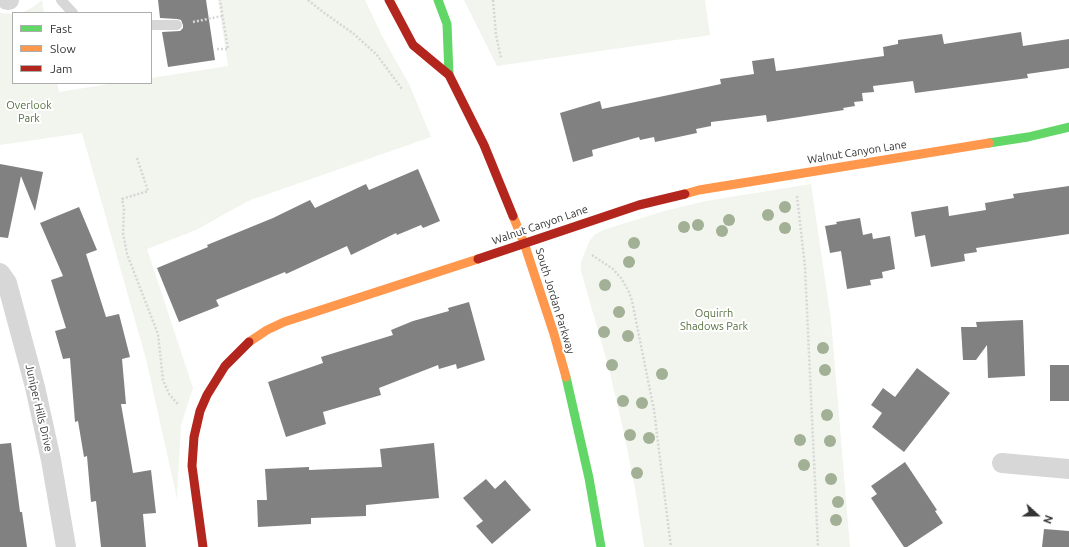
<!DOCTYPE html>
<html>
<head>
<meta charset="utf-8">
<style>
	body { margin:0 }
	#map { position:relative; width:1069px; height:547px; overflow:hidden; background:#fff; font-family:Ubuntu,sans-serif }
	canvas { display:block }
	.legend { position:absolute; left:12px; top:12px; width:140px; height:72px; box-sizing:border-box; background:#fff; border:1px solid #adadad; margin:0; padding:5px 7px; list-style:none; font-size:12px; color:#333 }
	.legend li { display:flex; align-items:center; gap:8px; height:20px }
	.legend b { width:20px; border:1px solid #adadad }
	.north { position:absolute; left:1017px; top:495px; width:40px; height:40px; -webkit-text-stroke:3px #fff; paint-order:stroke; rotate:111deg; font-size:11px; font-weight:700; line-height:16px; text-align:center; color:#333 }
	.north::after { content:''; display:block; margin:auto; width:14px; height:18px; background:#333; clip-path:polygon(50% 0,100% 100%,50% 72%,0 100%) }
</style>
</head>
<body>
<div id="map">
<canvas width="1069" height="547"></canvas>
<ul class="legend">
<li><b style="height:5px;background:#63d668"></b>Fast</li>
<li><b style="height:5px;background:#ff974d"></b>Slow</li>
<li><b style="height:5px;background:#b3261e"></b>Jam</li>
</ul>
<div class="north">N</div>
</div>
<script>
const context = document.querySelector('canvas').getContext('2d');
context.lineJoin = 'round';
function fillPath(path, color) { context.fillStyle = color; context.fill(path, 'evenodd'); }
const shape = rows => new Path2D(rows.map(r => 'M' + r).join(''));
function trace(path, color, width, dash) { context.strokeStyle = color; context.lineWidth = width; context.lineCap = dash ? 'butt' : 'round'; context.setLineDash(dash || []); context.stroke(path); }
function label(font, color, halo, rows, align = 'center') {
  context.font = font + ' Ubuntu,sans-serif'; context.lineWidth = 4; context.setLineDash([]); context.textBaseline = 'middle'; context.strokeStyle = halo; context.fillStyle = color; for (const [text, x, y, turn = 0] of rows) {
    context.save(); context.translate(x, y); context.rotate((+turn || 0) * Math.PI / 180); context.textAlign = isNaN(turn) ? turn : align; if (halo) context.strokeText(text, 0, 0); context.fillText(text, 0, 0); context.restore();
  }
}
fillPath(shape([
	[42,0,44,13,22,13,33,7],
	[218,0,365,0,382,36,410,86,431,137,248,201,196,230,147,249,193,388,181,425,177,499,146,359,82,133,0,145,0,13,13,14,13,83,57,83,59,92,115,83,151,83,151,78,228,66],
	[464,0,705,0,710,35,497,66],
	[811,184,831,320,850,547,644,547,635,488,624,433,609,369,581,271,581,262,589,242,594,235,603,230,664,211,706,201]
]), '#f1f5ed');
fillPath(shape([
	[158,0,206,0,215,60,168,67,162,32,180,31,183,28,183,25,181,20,177,19,160,18],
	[1021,32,1023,46,1069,39,1069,68,1027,74,1028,78,915,93,913,81,873,86,874,92,862,93,863,101,854,102,855,106,843,108,844,110,767,122,766,115,711,122,711,126,696,129,697,133,655,142,654,137,640,140,639,137,592,150,593,156,573,162,560,113,600,101,602,109,721,84,720,79,754,74,752,61,774,58,776,71,785,70,884,56,883,47,898,44,898,40,942,34,944,44],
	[0,164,43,172,35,211,21,176,8,238,0,237],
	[418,169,440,221,423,228,421,225,397,235,396,233,351,255,347,246,286,274,285,272,216,300,219,306,179,322,157,268,208,247,207,245,273,218,310,200,315,208,366,184,369,190],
	[1069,186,1069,234,976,248,977,252,964,254,965,261,931,267,925,235,915,237,911,212,948,206,949,216,986,210,985,203,1014,198,1013,194],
	[79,207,97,250,86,254,106,317,119,314,130,357,122,359,126,404,121,404,133,473,151,470,156,513,143,514,146,547,101,547,96,501,91,502,87,456,84,457,78,421,75,422,70,358,63,359,55,331,66,328,51,280,63,276,40,223],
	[860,218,863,235,872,233,873,239,890,236,895,269,882,272,883,278,870,280,871,285,847,289,841,251,830,253,825,226,837,224,836,222],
	[469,302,485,360,457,369,456,364,439,369,438,365,379,388,381,395,323,412,326,424,286,437,268,382,323,363,321,357,393,335,391,330,413,321,449,311,448,308],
	[1023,320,1025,376,988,378,987,345,976,360,963,360,961,327,977,327,976,322],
	[1050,365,1069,365,1069,401,1050,401],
	[917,368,950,393,904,452,872,427,882,413,871,405,883,388,895,397],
	[11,443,20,512,22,512,27,547,0,547,0,444],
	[434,443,439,498,366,505,366,516,311,518,311,524,258,527,257,500,267,500,265,469,309,467,309,470,382,467,380,449],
	[905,462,937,510,935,511,943,523,907,547,904,547,871,498,877,494,871,486],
	[486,479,495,489,505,480,531,510,492,544,476,526,483,521,463,498],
	[1044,529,1069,531,1069,547,1042,547]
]), '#818181');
trace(shape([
	[308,0,323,12,354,34,377,55,402,89],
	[493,0,496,35,501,58],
	[193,22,222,16],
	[217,49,228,49,220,0],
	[137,158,148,191,122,199,124,209,123,233,127,254,158,334,163,380,169,394,177,403,180,404],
	[797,196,805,267,818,547],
	[592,255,613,269,621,278,628,290,632,301,654,410,671,547]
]), '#d6d6d6', 2.5, [2, 2]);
trace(shape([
	[61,0,73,13],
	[151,25,177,25]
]), '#d7d7d7', 10);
trace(shape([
	[7,0,9,0],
	[0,273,7,283,35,387,51,460,66,547],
	[1002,463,1069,469]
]), '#d7d7d7', 20);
trace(shape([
	[438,0,447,24,449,75],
	[989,143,1028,137,1069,127],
	[566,377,589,478,601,547]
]), '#63d668', 9);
trace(shape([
	[685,194,699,190,989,143],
	[513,216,524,243,554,334,566,377],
	[249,342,267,330,284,322,478,259]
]), '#ff974d', 9);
trace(shape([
	[389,0,413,45,449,75,484,145,513,216],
	[478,259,639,205,685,194],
	[203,547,192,466,194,437,200,411,207,395,225,366,249,342]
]), '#b3261e', 9);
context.fillStyle = '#a2b095';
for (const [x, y] of [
	[785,207],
	[768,215],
	[729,220],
	[698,225],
	[684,227],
	[785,228],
	[722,231],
	[634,243],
	[629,262],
	[605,285],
	[619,312],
	[604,332],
	[628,336],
	[823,348],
	[612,365],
	[825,370],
	[662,374],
	[623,401],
	[642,403],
	[827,415],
	[630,435],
	[649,438],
	[800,440],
	[830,441],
	[804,465],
	[637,473],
	[831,479],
	[838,502],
	[836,520]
]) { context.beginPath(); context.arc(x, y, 6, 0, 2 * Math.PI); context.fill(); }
label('11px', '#56703f', '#fff', [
	["Overlook",29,105],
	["Park",29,118],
	["Oquirrh",714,313],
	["Shadows Park",714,326]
]);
label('11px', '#333', '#fff', [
	["Walnut Canyon Lane",857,152,-9],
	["Walnut Canyon Lane",540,225,-19],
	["South Jordan Parkway",555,301,73],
	["Juniper Hills Drive",39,408,77]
]);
</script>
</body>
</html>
